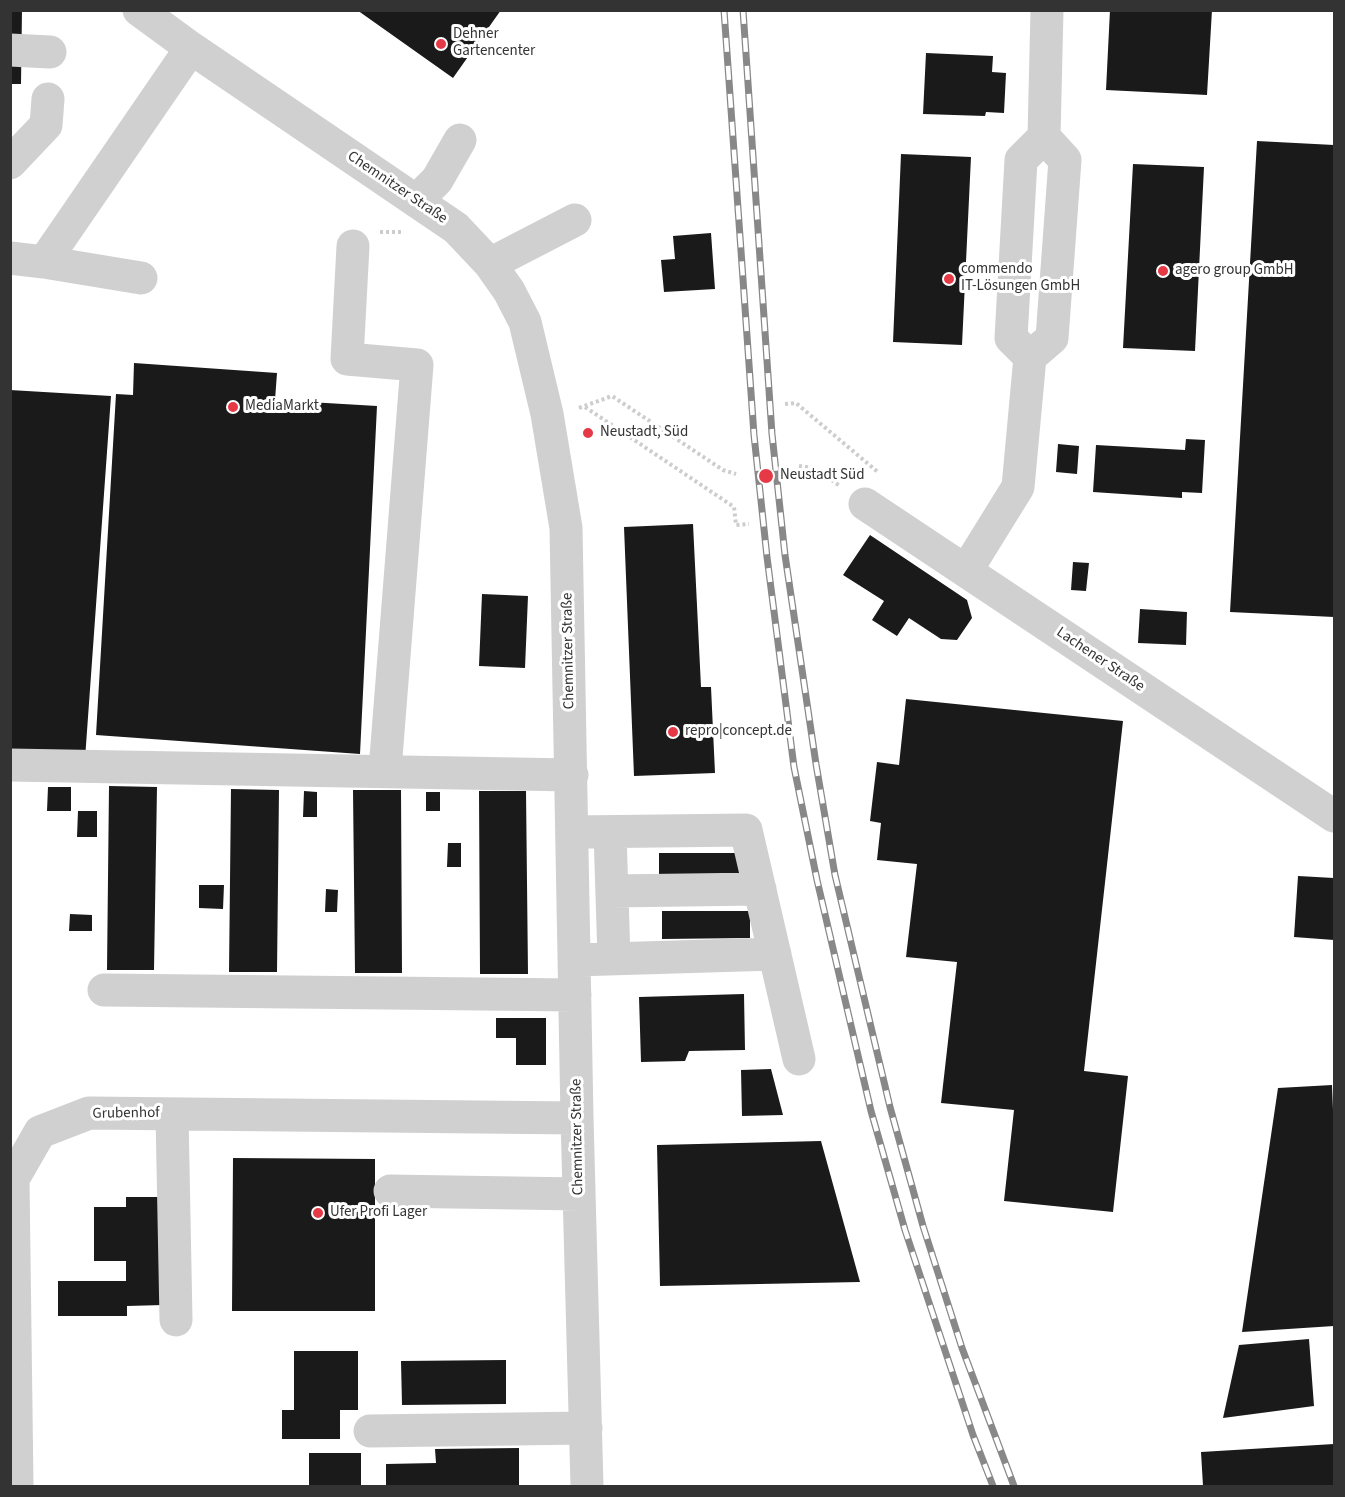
<!DOCTYPE html>
<html>
<head>
<meta charset="utf-8">
<style>
	body { margin:0 }
	#map { position:relative; width:1345px; height:1497px; overflow:hidden; background:#fff; font-family:"Source Sans 3",sans-serif }
	canvas { display:block }
	.frame { position:absolute; inset:0; border:12px solid #333; pointer-events:none }
</style>
</head>
<body>
<div id="map">
<canvas width="1345" height="1497"></canvas>
<div class="frame"></div>
</div>
<script>
const context = document.querySelector('canvas').getContext('2d');
context.lineJoin = 'round';
function fillPath(path, color) { context.fillStyle = color; context.fill(path, 'evenodd'); }
const shape = rows => new Path2D(rows.map(r => 'M' + r).join(''));
function trace(path, color, width, dash) { context.strokeStyle = color; context.lineWidth = width; context.lineCap = dash ? 'butt' : 'round'; context.setLineDash(dash || []); context.stroke(path); }
function label(font, color, halo, rows, align = 'center') {
  context.font = font + ' "Source Sans 3",sans-serif'; context.lineWidth = 6; context.setLineDash([]); context.textBaseline = 'middle'; context.strokeStyle = halo; context.fillStyle = color; for (const [text, x, y, turn = 0] of rows) {
    context.save(); context.translate(x, y); context.rotate((+turn || 0) * Math.PI / 180); context.textAlign = isNaN(turn) ? turn : align; if (halo) context.strokeText(text, 0, 0); context.fillText(text, 0, 0); context.restore();
  }
}
fillPath(shape([
	[10,10,22,10,21,84,10,84],
	[357,10,501,10,453,78],
	[1110,10,1212,10,1207,95,1106,90],
	[926,53,993,56,992,72,1006,73,1004,113,986,112,985,116,923,114],
	[1257,141,1334,145,1334,617,1230,612],
	[901,154,971,157,962,345,893,342],
	[1133,164,1204,167,1195,351,1123,348],
	[711,233,715,289,664,292,661,260,675,259,673,236],
	[134,363,277,373,275,400,377,406,360,754,96,735,116,394,133,395],
	[10,390,111,396,85,759,10,755],
	[1186,439,1205,440,1202,493,1182,492,1182,498,1093,492,1096,445,1185,450],
	[1058,444,1079,446,1077,474,1056,472],
	[693,524,701,687,711,687,715,773,634,776,624,527],
	[870,535,967,600,972,618,957,640,941,639,909,618,897,636,872,620,884,601,843,575],
	[1073,562,1089,563,1086,591,1071,590],
	[482,594,528,596,525,668,479,666],
	[1140,609,1187,612,1186,645,1138,643],
	[906,699,1123,721,1084,1071,1128,1076,1113,1212,1004,1201,1014,1110,941,1103,957,962,906,957,917,864,877,860,881,823,870,821,877,762,899,765],
	[109,786,157,787,154,970,107,970],
	[48,787,71,787,71,811,47,811],
	[231,789,279,790,277,972,229,972],
	[353,790,401,790,402,973,355,973],
	[304,791,317,792,317,817,303,817],
	[479,791,526,791,528,974,480,974],
	[426,792,440,792,440,811,426,811],
	[78,811,97,811,97,837,77,837],
	[448,843,461,843,461,867,447,867],
	[659,853,749,853,749,883,659,884],
	[1298,876,1334,878,1334,940,1294,937],
	[199,885,224,885,223,909,199,908],
	[326,889,338,890,337,912,325,912],
	[662,911,750,911,750,938,662,939],
	[70,914,92,915,92,931,69,931],
	[744,994,745,1050,689,1051,685,1061,641,1062,639,997],
	[496,1018,546,1018,546,1065,516,1065,516,1038,496,1038],
	[771,1069,783,1115,742,1116,741,1070],
	[1332,1085,1334,1135,1334,1326,1242,1332,1278,1088],
	[821,1141,860,1282,660,1286,657,1145],
	[233,1158,375,1159,375,1311,232,1311],
	[126,1197,162,1197,163,1305,127,1306,127,1316,58,1316,58,1281,126,1281,126,1261,94,1261,94,1207,126,1207],
	[1309,1339,1314,1406,1223,1418,1239,1345],
	[294,1351,358,1351,358,1410,340,1410,340,1439,282,1439,282,1410,294,1410],
	[506,1360,506,1404,402,1405,401,1361],
	[1334,1444,1334,1486,1203,1486,1201,1452],
	[519,1448,519,1486,386,1486,386,1464,436,1463,435,1449],
	[309,1453,361,1453,361,1486,309,1486]
]), '#1a1a1a');
trace(shape([
	[380,232,403,232],
	[785,404,796,403,803,409,879,473],
	[585,407,734,507,736,525,749,524],
	[579,408,612,396,723,470,736,474],
	[799,466,814,468,840,486]
]), '#cdcdcd', 4, [3, 3]);
trace(shape([
	[139,10,191,48,456,228,490,264,509,291,525,322,547,414,566,528,577,1118,587,1486],
	[10,50,50,52],
	[10,163,46,125,48,99],
	[416,201,437,180,460,140],
	[353,246,347,359,417,365,385,770],
	[10,258,44,262,141,278],
	[44,262,191,48],
	[490,264,575,220],
	[1030,357,1011,338,1021,160,1044,137],
	[865,504,1334,816],
	[966,571,1018,487,1030,357,1052,338,1065,160,1044,137,1047,10],
	[10,765,572,775],
	[573,832,746,830,799,1059],
	[610,832,614,959],
	[612,891,760,889],
	[575,960,775,954],
	[104,990,575,995],
	[172,1114,176,1320],
	[390,1191,579,1194],
	[370,1431,586,1428],
	[17,1486,13,1179,40,1132,89,1113,577,1118]
]), '#d0d0d0', 33);
const rail = shape([
	[724,10,754,435,767,557,794,767,817,880,871,1111,905,1230,973,1435,993,1486],
	[743,10,772,434,785,555,816,764,835,875,890,1107,923,1226,962,1348,1014,1486]
]);
trace(rail, '#888', 7);
trace(rail, '#fff', 4.5, [14]);
for (const [x, y, r, color] of [
	[441,44,6,"#e63946"],
	[1163,271,6,"#e63946"],
	[949,279,6,"#e63946"],
	[233,407,6,"#e63946"],
	[588,433,6,"#e63946"],
	[766,476,8,"#e63946"],
	[673,732,6,"#e63946"],
	[318,1213,6,"#e63946"]
]) { const dot = new Path2D(); dot.arc(x, y, r, 0, 2 * Math.PI); context.fillStyle = color; context.fill(dot); trace(dot, '#fff', 2); }
label('15px', '#333', '#fff', [
	["Dehner",453,35],
	["Gartencenter",453,52],
	["commendo",961,270],
	["IT-Lösungen GmbH",961,287],
	["agero group GmbH",1175,271],
	["MediaMarkt",245,407],
	["Neustadt, Süd",600,433],
	["Neustadt Süd",780,476],
	["repro|concept.de",685,732],
	["Ufer Profi Lager",330,1213]
], 'left');
label('15px', '#333', '#fff', [
	["Chemnitzer Straße",397,188,34],
	["Chemnitzer Straße",569,651,-91],
	["Lachener Straße",1100,660,34],
	["Grubenhof",126,1114,-1],
	["Chemnitzer Straße",578,1137,-91]
]);
</script>
</body>
</html>
